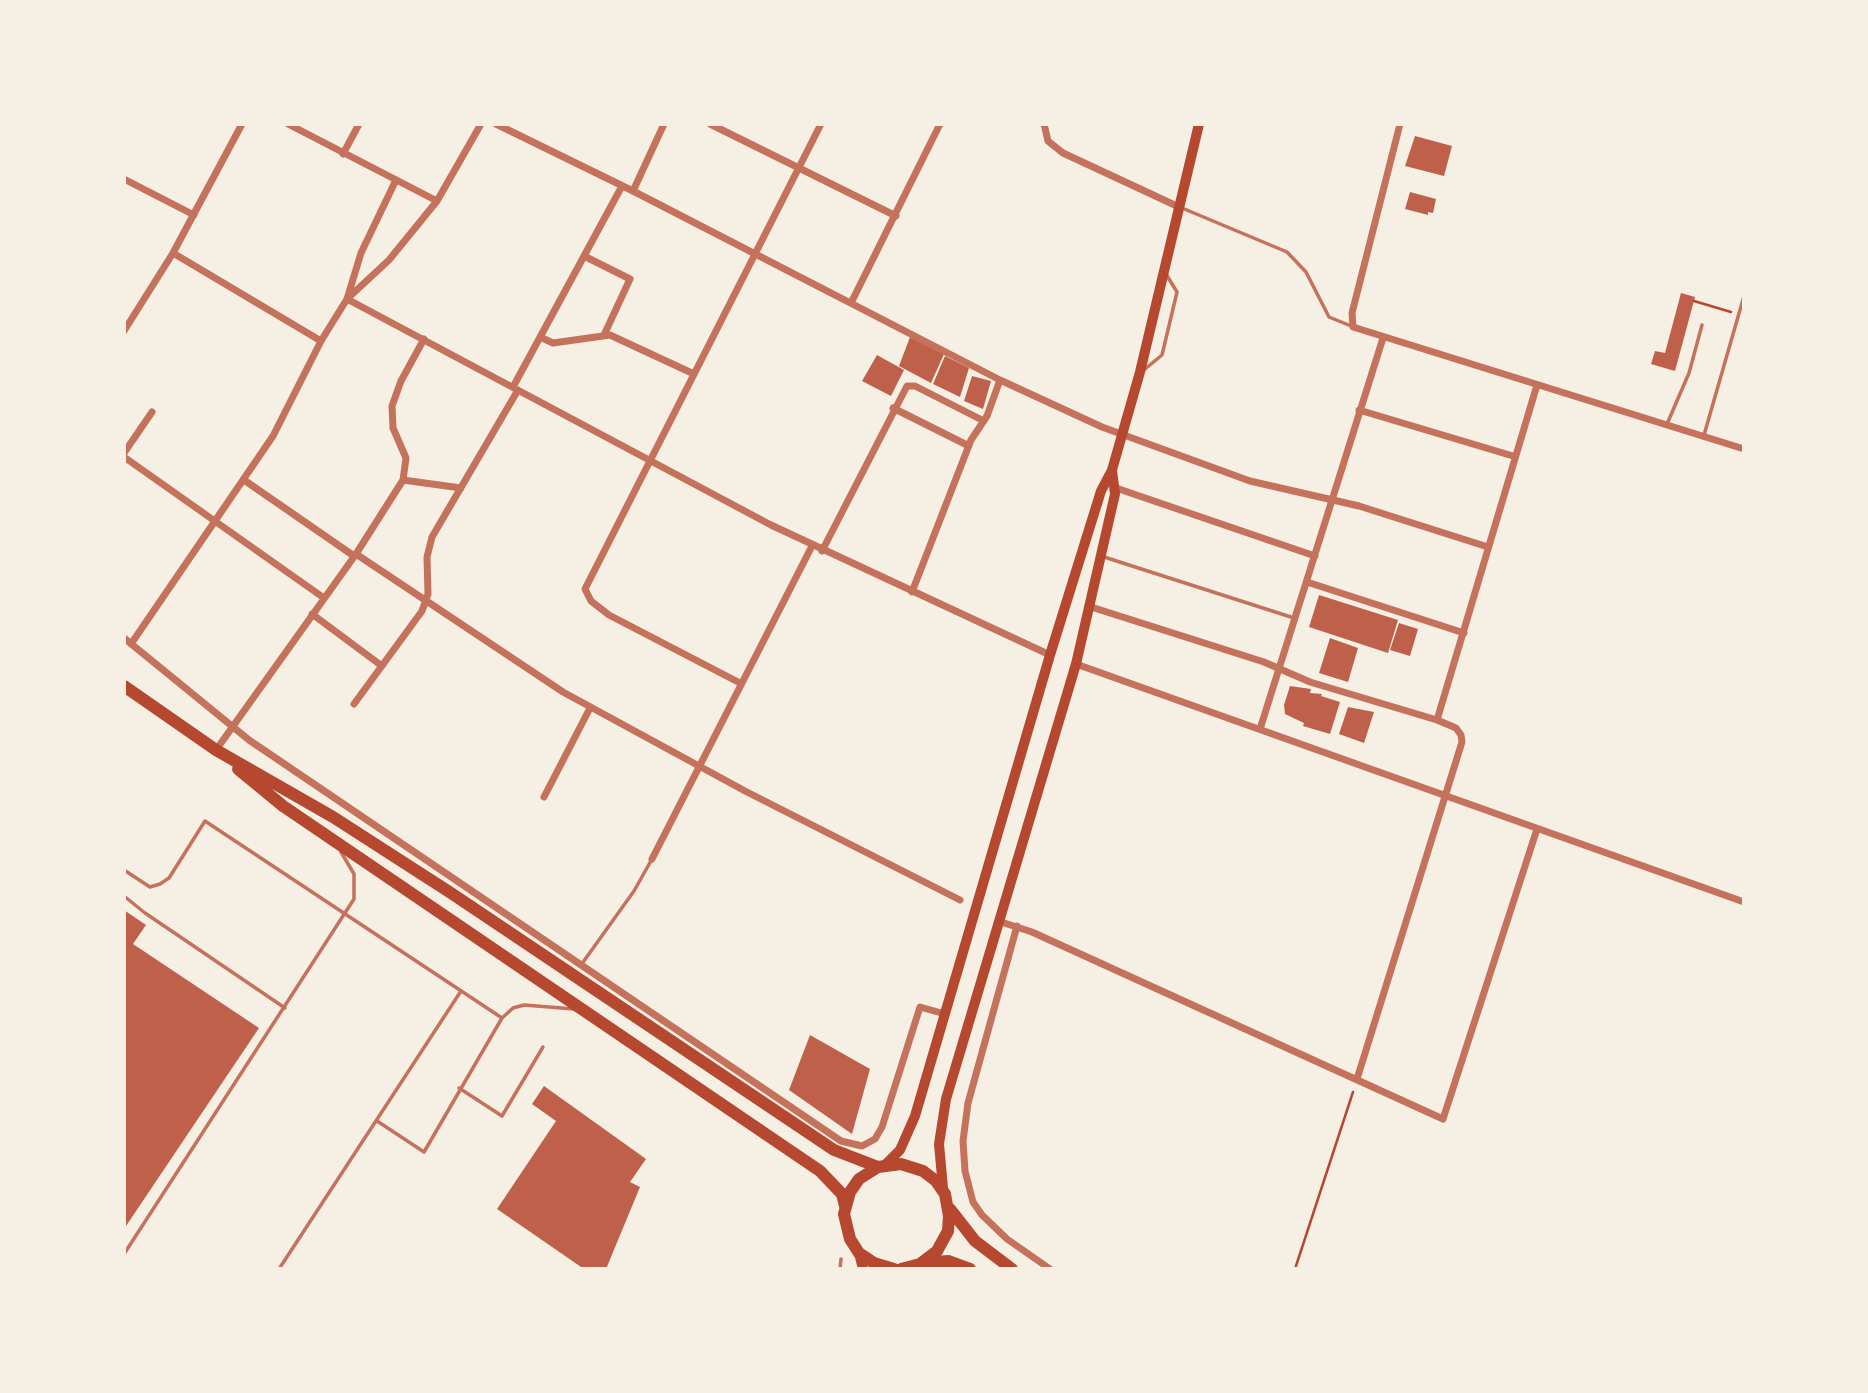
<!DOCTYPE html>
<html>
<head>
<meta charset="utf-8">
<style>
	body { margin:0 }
	#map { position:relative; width:1868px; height:1393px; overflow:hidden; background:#f6efe4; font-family:"DM Sans",sans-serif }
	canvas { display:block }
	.frame { position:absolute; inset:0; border:126px solid #f6efe4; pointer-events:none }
</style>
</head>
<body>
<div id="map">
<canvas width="1868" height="1393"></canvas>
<div class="frame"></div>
</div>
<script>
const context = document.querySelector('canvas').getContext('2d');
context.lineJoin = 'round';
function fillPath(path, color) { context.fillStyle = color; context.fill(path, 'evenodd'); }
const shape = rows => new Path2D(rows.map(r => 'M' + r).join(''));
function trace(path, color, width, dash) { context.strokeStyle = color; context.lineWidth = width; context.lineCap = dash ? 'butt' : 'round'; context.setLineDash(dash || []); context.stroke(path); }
fillPath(shape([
	[1415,136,1452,146,1444,176,1405,166],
	[1410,192,1436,199,1433,213,1428,212,1428,215,1405,209],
	[1681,293,1695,297,1675,371,1651,364,1655,351,1665,353],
	[910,337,944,354,931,383,899,366],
	[877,355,904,370,891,396,862,381],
	[945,356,969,368,960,397,933,384],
	[972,376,991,381,983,409,964,401],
	[1319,595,1398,620,1388,653,1309,627],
	[1399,623,1418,629,1410,656,1390,650],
	[1330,638,1358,648,1348,682,1319,673],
	[1290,686,1311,689,1310,693,1322,694,1321,696,1340,702,1330,734,1303,726,1304,723,1285,714,1284,705],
	[1348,707,1374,712,1364,743,1339,734],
	[124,910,146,925,133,944,259,1028,124,1229],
	[810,1035,870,1069,852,1134,789,1090],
	[544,1086,646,1159,630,1182,640,1187,606,1269,584,1269,497,1209,556,1121,532,1104]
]), '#bf614a');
trace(shape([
	[1694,301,1731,312],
	[1295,1269,1353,1092]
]), '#b5482f', 2.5);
trace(shape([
	[1182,208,1287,252,1306,272,1329,317,1351,326],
	[1145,369,1162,355,1177,292,1166,274],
	[1667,424,1689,373,1702,325],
	[1704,435,1744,296],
	[1101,556,1294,618],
	[124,870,150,887,160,884,169,878,205,821,502,1018],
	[124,896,145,913,285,1008],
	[581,965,634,891,652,859],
	[459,1088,502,1116,543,1047],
	[377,1121,424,1152,502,1018,513,1008,524,1005,574,1009],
	[124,1254,354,899,354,874,341,852],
	[279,1269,461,991],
	[840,1269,841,1259]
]), '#c5725c', 3.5);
trace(shape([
	[288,124,437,201],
	[481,124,437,201,389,260,347,299,771,525,1050,655],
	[496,124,633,191,1000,380,1102,427,1250,481,1359,506,1488,547],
	[710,124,896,216],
	[1044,124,1048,141,1063,153,1179,207],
	[1400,124,1352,313,1353,327,1744,449],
	[343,154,359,124],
	[124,179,194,215],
	[633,191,664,124],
	[173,253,321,341],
	[584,256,630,279,604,335],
	[851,303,940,124],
	[124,331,173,253,242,124],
	[540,337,553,343,610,335,694,374],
	[513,387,622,186],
	[893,408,969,446],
	[1359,410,1513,456],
	[124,453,152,412],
	[124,457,324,598],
	[244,480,354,556],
	[403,480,461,488],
	[1116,488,1315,556],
	[822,551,907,386,915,386,984,421],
	[356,554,563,692,745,791,960,900],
	[1307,582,1464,633],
	[912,592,971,440,987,416,1000,380],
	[1088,606,1264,662,1310,682,1437,720,1456,728,1461,735,1462,742,1357,1079],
	[312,614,382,666],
	[124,638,249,740,841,1141,862,1146,875,1139,882,1127,920,1007,945,1014],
	[131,644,273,436,321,341,347,299,361,253,395,182],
	[1076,664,1744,902],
	[740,683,609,615,591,601,585,589,821,124],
	[354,704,422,611,428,594,427,557,432,537,518,390],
	[1437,720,1537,385],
	[1260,729,1383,338],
	[216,750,356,554,403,480,406,458,393,428,392,406,401,381,424,339],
	[544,797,590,708],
	[652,859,812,546],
	[998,921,1032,932,1443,1119,1537,829],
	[1017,926,968,1103,963,1141,965,1171,973,1202,982,1215,1007,1239,1050,1269]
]), '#c5725c', 7);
trace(shape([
	[885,1165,900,1150,915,1116,1050,655,1101,491,1112,470,1140,372,1199,124],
	[943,1188,939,1144,946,1099,1076,664,1115,494,1112,470],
	[859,1253,863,1269]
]), '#b5482f', 10);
trace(shape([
	[124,686,216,750,333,817,451,893,834,1150,878,1167],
	[238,769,283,806,820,1171,842,1194,845,1206],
	[950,1209,975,1241,1012,1269],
	[924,1263,948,1261,970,1269],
	[894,1269,874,1263,859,1253,850,1239,844,1214,850,1192,859,1179,878,1167,901,1164,923,1171,936,1181,945,1194,949,1216,948,1231,937,1251,920,1264,901,1269]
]), '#b5482f', 12);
</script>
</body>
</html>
